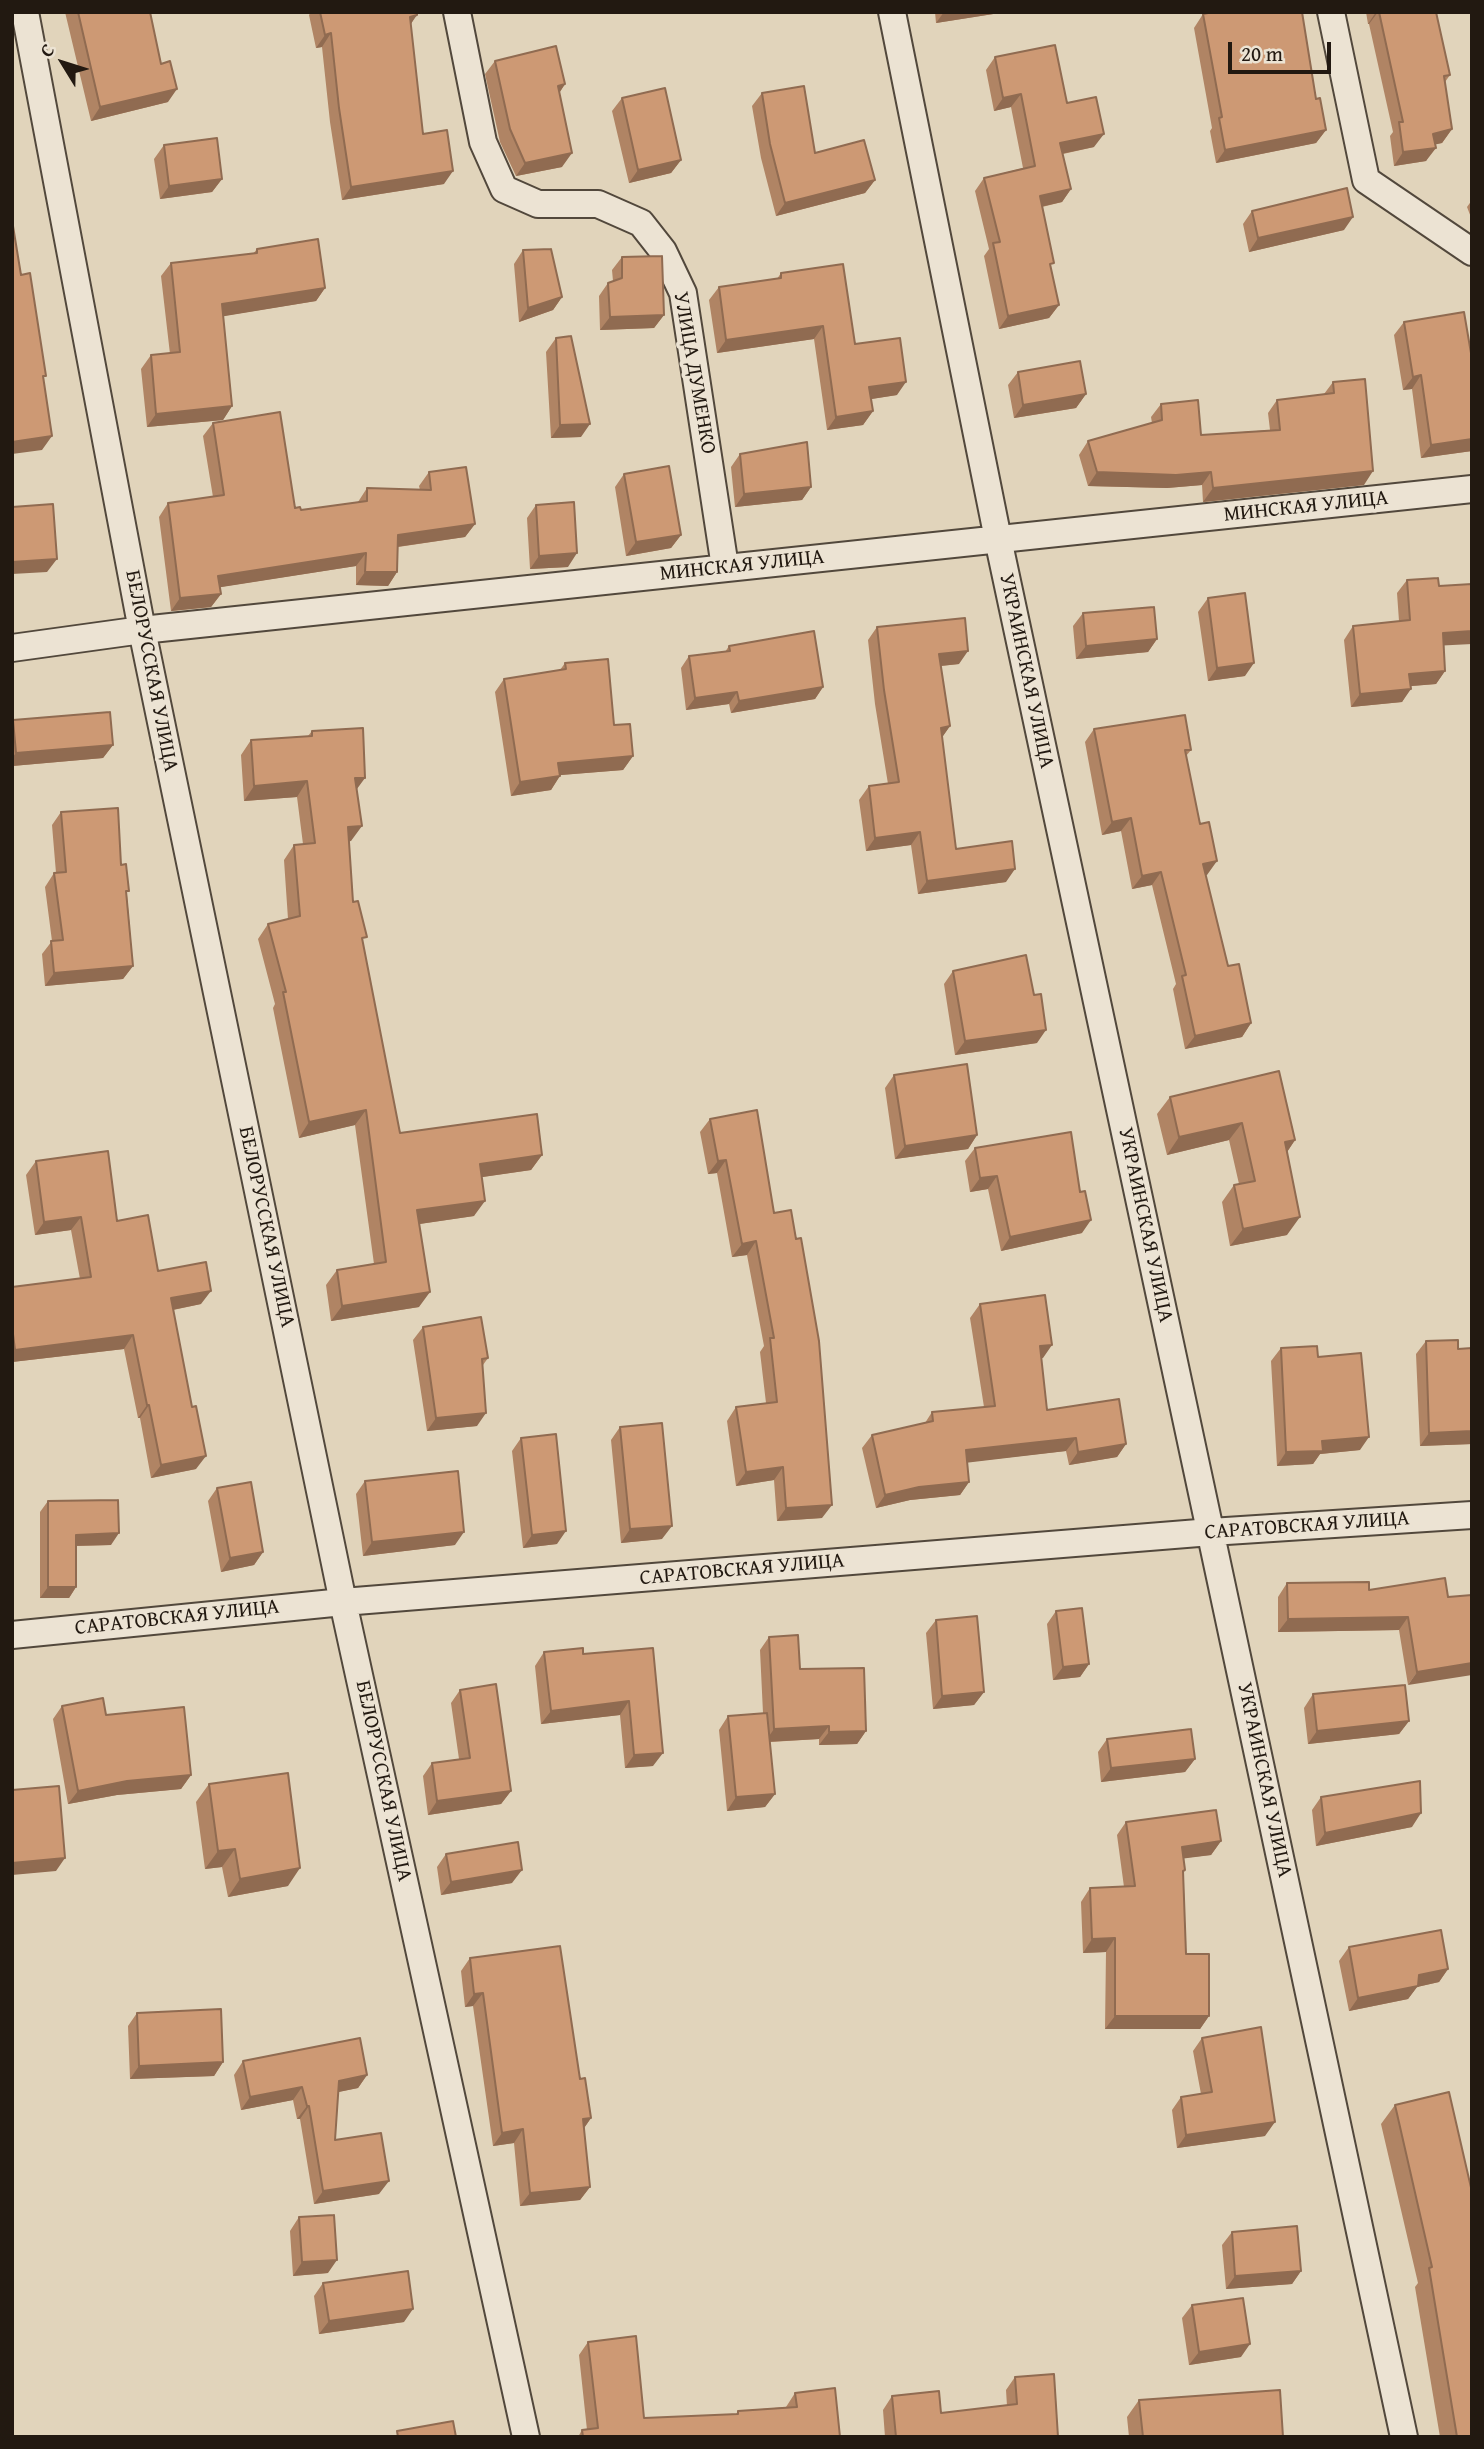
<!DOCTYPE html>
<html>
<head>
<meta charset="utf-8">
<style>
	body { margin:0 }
	#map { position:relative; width:1484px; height:2449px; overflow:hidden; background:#e1d4bb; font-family:"Gentium Book Plus",serif }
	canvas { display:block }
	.frame { position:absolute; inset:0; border:14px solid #221911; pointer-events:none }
	.north { position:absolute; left:28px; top:28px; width:70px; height:70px; -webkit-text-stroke:5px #ece3d3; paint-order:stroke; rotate:308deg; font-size:19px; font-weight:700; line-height:28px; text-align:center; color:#221911 }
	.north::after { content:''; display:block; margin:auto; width:24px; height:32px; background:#221911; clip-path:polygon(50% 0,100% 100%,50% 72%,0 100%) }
	.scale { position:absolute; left:1228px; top:42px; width:103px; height:32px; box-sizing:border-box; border:4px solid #221911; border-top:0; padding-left:9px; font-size:21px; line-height:24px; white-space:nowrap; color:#221911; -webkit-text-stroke:5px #ece3d3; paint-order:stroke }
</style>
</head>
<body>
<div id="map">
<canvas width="1484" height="2449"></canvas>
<div class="frame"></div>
<div class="north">С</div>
<div class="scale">20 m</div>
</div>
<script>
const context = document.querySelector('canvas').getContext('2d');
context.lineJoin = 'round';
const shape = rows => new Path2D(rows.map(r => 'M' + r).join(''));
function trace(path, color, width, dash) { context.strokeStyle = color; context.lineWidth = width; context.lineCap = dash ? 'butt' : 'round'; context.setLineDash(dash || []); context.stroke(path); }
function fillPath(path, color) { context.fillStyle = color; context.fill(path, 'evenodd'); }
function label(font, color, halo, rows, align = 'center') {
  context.font = font + ' "Gentium Book Plus",serif'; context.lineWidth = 7; context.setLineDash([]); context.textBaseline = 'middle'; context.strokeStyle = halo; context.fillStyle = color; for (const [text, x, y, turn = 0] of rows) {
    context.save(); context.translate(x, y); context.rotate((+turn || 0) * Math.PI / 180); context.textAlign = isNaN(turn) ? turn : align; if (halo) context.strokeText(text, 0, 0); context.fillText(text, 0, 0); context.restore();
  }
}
const street = shape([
	[25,12,142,630,343,1602,526,2437],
	[457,12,483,142,504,189,538,204,598,204,641,223,663,251,683,293,725,567],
	[892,12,998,539,1404,2437],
	[1331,12,1366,180,1472,252],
	[12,648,142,630,1472,489],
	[12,1635,343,1602,1211,1532,1472,1515]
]);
trace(street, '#52483c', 30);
trace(street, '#ece3d3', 26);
fillPath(shape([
	[65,12,150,12,168,102,91,121],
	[311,12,417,12,411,24,423,134,444,184,342,200,330,122,322,47,316,48,309,15],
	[935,12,1006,12,936,23],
	[1366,12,1436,12,1450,75,1445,82,1452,129,1442,143,1435,144,1426,161,1394,166,1390,136,1393,132,1369,24,1368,24],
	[1203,14,1316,99,1326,130,1316,143,1216,163,1210,131,1212,128,1194,28],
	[995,57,1067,103,1094,147,1063,154,1071,189,1062,202,1042,207,1051,268,1059,305,1049,318,999,329,984,256,989,249,975,191,984,178,1023,168,1011,107,994,111,986,70],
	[495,61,565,84,559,93,562,167,516,176,500,142,485,74],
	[762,93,815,153,875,180,865,193,776,216,761,158,752,106],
	[622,98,681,160,671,173,629,183,612,111],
	[164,145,222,179,212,192,160,199,154,159],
	[1472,200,1472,220,1467,207],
	[1252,211,1344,230,1249,252,1243,224],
	[257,249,325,288,316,301,223,316,232,406,223,420,147,427,141,369,151,355,170,354,161,276,171,263,253,254],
	[523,250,562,297,553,310,519,322,514,264],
	[622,257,664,315,654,328,600,330,599,296,608,283,613,281,612,270],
	[781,273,855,344,897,395,871,399,873,411,863,425,827,430,814,339,717,353,709,300,719,287,777,279],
	[1404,322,1472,359,1472,451,1421,458,1412,389,1403,390,1394,335],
	[556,338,581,437,551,438,546,352],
	[1018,372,1086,394,1076,408,1014,418,1008,385],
	[1333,382,1364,485,1203,502,1202,485,1167,488,1088,486,1079,455,1088,441,1152,423,1151,417,1161,404,1201,435,1270,430,1268,413,1277,400,1324,394],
	[213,423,295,508,301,510,358,502,367,488,420,490,419,486,429,472,475,524,465,537,398,547,397,572,388,586,356,585,356,566,220,587,221,594,211,607,171,611,159,517,168,503,213,497,203,436],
	[740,454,811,487,802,500,735,507,731,467],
	[624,474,681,535,671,548,626,556,615,487],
	[536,505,568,567,530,569,527,518],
	[1407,580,1443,646,1445,671,1436,684,1411,686,1402,702,1351,707,1344,640,1353,626,1399,621,1397,593],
	[1208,598,1245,676,1208,681,1198,612],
	[1083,613,1157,639,1148,652,1076,659,1073,626],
	[877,627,959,664,941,666,950,726,942,737,956,849,1006,882,918,894,911,845,866,851,859,800,869,786,888,784,875,704,868,640],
	[729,646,823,687,815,699,731,713,729,704,686,710,681,668,689,656,725,652],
	[565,663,614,725,633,756,623,770,560,775,551,790,511,796,495,692,504,679,560,670],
	[12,721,113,745,103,758,12,766],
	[1094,729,1191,750,1186,756,1207,875,1206,875,1228,966,1251,1023,1242,1037,1185,1049,1173,989,1176,984,1152,885,1132,889,1121,831,1102,835,1085,742],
	[312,731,357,789,351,841,349,841,353,902,363,942,400,1133,542,1155,531,1170,482,1177,474,1216,419,1224,419,1307,331,1321,326,1285,337,1270,374,1264,355,1125,299,1138,273,1008,275,1004,258,939,268,924,288,919,284,860,294,845,303,844,297,797,244,801,241,755,251,740,308,736],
	[61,812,121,865,127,895,133,966,123,979,45,986,42,954,52,941,45,887,54,873,56,873,52,825],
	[953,971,1037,1043,955,1055,944,984],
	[894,1075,977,1135,968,1149,895,1159,885,1088],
	[1170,1097,1295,1140,1287,1152,1287,1235,1230,1246,1222,1202,1234,1185,1239,1184,1229,1140,1167,1155,1157,1114],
	[757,1110,822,1518,777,1521,774,1480,736,1486,727,1421,736,1407,766,1403,760,1352,764,1346,747,1255,732,1257,717,1173,708,1174,700,1132,710,1119],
	[975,1148,1082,1233,1001,1251,988,1189,970,1192,965,1161],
	[36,1161,117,1221,158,1271,201,1304,173,1310,196,1469,151,1478,140,1418,138,1418,124,1349,12,1362,12,1287,80,1279,71,1230,35,1235,26,1175],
	[980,1304,1043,1358,1041,1358,1047,1410,1126,1444,1117,1457,1069,1465,1066,1451,967,1462,969,1482,960,1495,910,1500,876,1508,862,1448,872,1435,925,1423,932,1412,984,1407,970,1318],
	[423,1327,488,1358,483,1365,477,1426,427,1431,413,1340],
	[1426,1341,1458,1349,1472,1444,1420,1446,1416,1354],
	[1281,1348,1360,1450,1320,1454,1313,1464,1277,1466,1271,1361],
	[620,1427,662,1539,621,1543,611,1440],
	[521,1438,557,1544,523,1548,512,1451],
	[365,1481,455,1545,363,1556,356,1494],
	[217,1488,263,1552,254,1565,221,1572,208,1501],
	[48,1501,111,1545,76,1546,76,1587,69,1598,40,1598,40,1512],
	[1287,1583,1448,1597,1472,1595,1408,1685,1399,1630,1278,1632,1278,1597],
	[1056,1611,1089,1664,1080,1677,1053,1680,1047,1624],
	[936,1620,984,1692,974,1705,933,1709,926,1633],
	[769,1637,800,1669,866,1731,857,1744,819,1745,819,1739,770,1742,775,1794,765,1807,727,1811,719,1730,728,1716,763,1713,760,1650],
	[653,1648,653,1766,625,1768,620,1715,541,1724,535,1666,544,1652,583,1654],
	[460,1690,511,1791,501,1804,428,1815,423,1776,432,1763,459,1759,451,1703],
	[1313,1694,1409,1721,1399,1734,1308,1744,1304,1708],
	[62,1706,106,1715,191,1775,181,1789,117,1795,68,1804,53,1719],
	[1107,1739,1195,1759,1185,1772,1101,1782,1098,1752],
	[209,1784,288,1886,228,1897,222,1867,205,1869,196,1802],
	[1321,1797,1412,1827,1316,1846,1312,1810],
	[1126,1822,1221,1841,1211,1855,1183,1858,1186,1954,1209,2016,1200,2029,1105,2029,1106,1952,1083,1953,1081,1902,1090,1888,1124,1887,1117,1835],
	[446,1854,512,1883,441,1895,437,1867],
	[1349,1947,1448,1969,1439,1982,1417,1987,1408,1999,1349,2011,1339,1961],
	[470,1958,580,2079,591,2118,584,2128,590,2187,580,2200,520,2206,514,2143,493,2146,473,2006,465,2007,461,1971],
	[137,2013,223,2062,214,2076,130,2079,128,2026],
	[1202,2038,1265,2136,1177,2148,1172,2110,1181,2097,1201,2094,1193,2051],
	[243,2061,367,2075,358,2088,338,2092,335,2140,379,2194,314,2204,300,2119,297,2119,293,2100,241,2110,234,2075],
	[1395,2105,1472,2437,1440,2437,1415,2287,1418,2283,1381,2124],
	[299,2217,328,2273,293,2276,290,2231],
	[1232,2232,1301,2271,1292,2284,1226,2289,1222,2245],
	[323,2283,404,2322,319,2334,314,2296],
	[1192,2305,1241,2357,1189,2365,1182,2318],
	[588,2342,644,2418,736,2414,738,2411,786,2407,795,2393,840,2437,578,2437,582,2430,587,2430,579,2355],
	[1015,2377,1058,2437,885,2437,883,2410,892,2396,941,2413,1007,2406,1006,2390],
	[1139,2400,1283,2437,1129,2437,1127,2417]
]), '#b08464');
fillPath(shape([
	[944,12,1006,12,936,23],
	[1376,12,1378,12,1369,24,1368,24],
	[417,15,408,28,410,17],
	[331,33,322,47,316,48,325,35],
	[565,84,556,98,558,86],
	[177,89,168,102,91,121,100,107],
	[1021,94,1011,107,994,111,1003,98],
	[1452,129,1442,143,1424,147,1433,134],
	[1326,130,1316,143,1216,163,1225,150],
	[1104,134,1094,147,1051,156,1060,143],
	[1436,148,1426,161,1394,166,1403,152],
	[572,153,562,167,516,176,525,163],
	[681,160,671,173,629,183,638,170],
	[453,171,444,184,342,200,351,187],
	[222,179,212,192,160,199,169,186],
	[875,180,865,193,776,216,785,203],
	[1071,189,1062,202,1031,209,1040,196],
	[1353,217,1344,230,1249,252,1258,238],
	[325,288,316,301,213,318,222,304],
	[562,297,553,310,519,322,528,308],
	[1059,305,1049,318,999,329,1008,316],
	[664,315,654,328,600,330,610,317],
	[823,326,814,339,717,353,726,340],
	[1421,375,1412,389,1403,390,1413,377],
	[906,382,897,395,859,401,869,387],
	[1086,394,1076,408,1014,418,1023,405],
	[232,406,223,420,147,427,156,414],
	[873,411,863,425,827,430,836,417],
	[590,424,581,437,551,438,560,425],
	[52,436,42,450,12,454,12,442],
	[1472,439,1472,451,1421,458,1431,445],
	[1373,471,1364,485,1203,502,1213,488],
	[1097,472,1211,472,1202,485,1167,488,1088,486],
	[811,487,802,500,735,507,744,494],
	[475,524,465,537,389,548,398,535],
	[681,535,671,548,626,556,636,542],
	[366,553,356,566,209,589,218,576],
	[577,553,568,567,530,569,539,556],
	[57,559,47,572,12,574,12,562],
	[365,572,397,572,388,586,356,585],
	[221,594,211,607,171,611,180,598],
	[1472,631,1472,644,1433,646,1443,633],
	[1157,639,1148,652,1076,659,1086,646],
	[968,651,959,664,930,667,939,654],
	[1254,663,1245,676,1208,681,1217,668],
	[1445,671,1436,684,1400,687,1409,674],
	[823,687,815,699,731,713,739,701],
	[1411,689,1402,702,1351,707,1360,694],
	[737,692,729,704,686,710,695,698],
	[950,726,941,739,941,728],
	[113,745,103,758,12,766,12,758,16,753],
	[633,756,623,770,549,776,558,763],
	[560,776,551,790,511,796,520,782],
	[355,778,365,778,354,793],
	[307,781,297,797,244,801,254,786],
	[1131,818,1121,831,1102,835,1112,822],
	[362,826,351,841,337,843,348,827],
	[920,832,911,845,866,851,875,838],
	[1217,861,1207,875,1194,877,1203,864],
	[1015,869,1006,882,918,894,927,881],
	[1161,872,1152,885,1132,889,1142,876],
	[133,966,123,979,45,986,54,973],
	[1251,1023,1242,1037,1185,1049,1195,1036],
	[1046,1030,1037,1043,955,1055,965,1041],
	[366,1110,355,1125,299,1138,309,1122],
	[1242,1123,1229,1140,1167,1155,1179,1137],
	[977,1135,968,1149,895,1159,905,1146],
	[1295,1140,1283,1158,1285,1142],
	[542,1155,531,1170,469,1179,480,1164],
	[726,1160,717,1173,708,1174,718,1161],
	[997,1176,988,1189,970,1192,980,1178],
	[485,1201,474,1216,406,1226,417,1210],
	[81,1217,71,1230,35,1235,44,1222],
	[1300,1217,1287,1235,1230,1246,1243,1229],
	[1091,1220,1082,1233,1001,1251,1010,1237],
	[756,1241,747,1255,732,1257,742,1244],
	[211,1291,201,1304,162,1312,171,1298],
	[430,1292,419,1307,331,1321,342,1306],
	[133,1335,124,1349,12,1362,12,1354,15,1350],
	[1052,1345,1043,1358,1030,1360,1040,1346],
	[147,1405,149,1405,140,1418,138,1418],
	[486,1413,477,1426,427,1431,436,1418],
	[1472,1431,1472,1444,1420,1446,1429,1433],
	[1369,1437,1360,1450,1320,1454,1313,1464,1277,1466,1286,1452,1322,1441],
	[1076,1438,1066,1451,956,1464,966,1450],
	[1126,1444,1117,1457,1069,1465,1078,1452],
	[206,1456,196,1469,151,1478,161,1465],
	[783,1467,774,1480,736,1486,746,1472],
	[969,1482,960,1495,910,1500,876,1508,885,1495,919,1487],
	[832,1505,822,1518,777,1521,786,1508],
	[672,1526,662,1539,621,1543,630,1529],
	[566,1531,557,1544,523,1548,532,1535],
	[464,1532,455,1545,363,1556,372,1542],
	[119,1533,111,1545,68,1546,76,1535],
	[263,1552,254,1565,221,1572,230,1558],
	[48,1587,76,1587,69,1598,40,1598],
	[1408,1617,1399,1630,1278,1632,1288,1619],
	[1472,1663,1472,1675,1408,1685,1417,1672],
	[1089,1664,1080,1677,1053,1680,1063,1667],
	[984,1692,974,1705,933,1709,942,1696],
	[629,1701,620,1715,541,1724,551,1711],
	[1409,1721,1399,1734,1308,1744,1317,1731],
	[829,1726,819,1739,765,1742,774,1729],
	[866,1731,857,1744,819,1745,829,1732],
	[663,1753,653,1766,625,1768,634,1755],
	[1195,1759,1185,1772,1101,1782,1111,1768],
	[191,1775,181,1789,117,1795,68,1804,78,1791,127,1781],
	[511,1791,501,1804,428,1815,437,1801],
	[775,1794,765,1807,727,1811,736,1797],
	[1421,1813,1412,1827,1316,1846,1325,1833],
	[1221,1841,1211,1855,1172,1860,1182,1847],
	[235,1849,222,1867,205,1869,218,1851],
	[65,1858,56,1871,12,1875,12,1863],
	[300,1868,288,1886,228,1897,240,1879],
	[522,1870,512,1883,441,1895,451,1882],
	[1115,1938,1106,1952,1083,1953,1092,1939],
	[1448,1969,1439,1982,1417,1987,1408,1999,1349,2011,1358,1998,1419,1975],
	[483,1993,473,2006,465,2007,474,1994],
	[1115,2016,1209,2016,1200,2029,1105,2029],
	[223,2062,214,2076,130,2079,139,2066],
	[367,2075,358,2088,329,2094,339,2081],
	[302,2087,293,2100,241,2110,250,2097],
	[307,2106,309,2106,300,2119,297,2119],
	[591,2118,582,2131,583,2119],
	[1275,2122,1265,2136,1177,2148,1186,2135],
	[523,2129,514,2143,493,2146,502,2133],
	[389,2181,379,2194,314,2204,323,2191],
	[590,2187,580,2200,520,2206,530,2193],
	[337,2260,328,2273,293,2276,302,2262],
	[1301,2271,1292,2284,1226,2289,1235,2276],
	[413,2309,404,2322,319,2334,329,2321],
	[1250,2344,1241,2357,1189,2365,1199,2352]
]), '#906b51');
const building = shape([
	[78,12,150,12,161,64,170,61,177,89,100,107,78,12],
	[320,12,417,12,417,15,410,17,423,134,447,130,453,171,351,187,339,108,331,33,325,35,320,12],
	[1213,12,1302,12,1316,99,1320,98,1326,130,1225,150,1219,118,1222,117,1203,14,1213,12],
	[1379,12,1436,12,1450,75,1444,76,1452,129,1433,134,1436,148,1403,152,1399,122,1403,122,1379,12],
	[1055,45,1067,103,1096,97,1104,134,1060,143,1071,189,1040,196,1054,263,1050,264,1059,305,1008,316,993,243,1000,242,984,178,1035,166,1021,94,1003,98,995,57,1055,45],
	[556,46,565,84,558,86,572,153,525,163,510,129,495,61,556,46],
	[804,86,815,153,864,140,875,180,785,203,770,144,762,93,804,86],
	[665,88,681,160,638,170,622,98,665,88],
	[217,138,222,179,169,186,164,145,217,138],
	[1347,188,1353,217,1258,238,1252,211,1347,188],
	[12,220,21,275,30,273,46,376,43,376,52,436,12,442,12,220],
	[318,239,325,288,222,304,232,406,156,414,151,355,180,352,171,263,257,253,257,249,318,239],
	[551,249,562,297,528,308,523,250,551,249],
	[662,256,664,315,610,317,608,283,622,278,622,257,662,256],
	[843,264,855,344,900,338,906,382,869,387,873,411,836,417,823,326,726,340,719,287,781,278,781,273,843,264],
	[1464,312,1472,359,1472,439,1431,445,1421,375,1413,377,1404,322,1464,312],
	[571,336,590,424,560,425,556,338,571,336],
	[1080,361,1086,394,1023,405,1018,372,1080,361],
	[1365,379,1373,471,1213,488,1211,472,1176,475,1097,472,1088,441,1162,420,1161,404,1198,400,1201,435,1280,430,1277,400,1334,393,1333,382,1365,379],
	[280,412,295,508,300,507,301,510,367,501,367,488,431,490,429,472,466,467,475,524,398,535,397,572,365,572,366,553,218,576,221,594,180,598,168,503,224,495,213,423,280,412],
	[807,442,811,487,744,494,740,454,807,442],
	[669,466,681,535,636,542,624,474,669,466],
	[574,502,577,553,539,556,536,505,574,502],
	[53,504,57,559,12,562,12,507,53,504],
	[1438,578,1439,586,1472,584,1472,631,1443,633,1445,671,1409,674,1411,689,1360,694,1353,626,1410,620,1407,580,1438,578],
	[1245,593,1254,663,1217,668,1208,598,1245,593],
	[1154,607,1157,639,1086,646,1083,613,1154,607],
	[965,618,968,651,939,654,950,726,941,728,956,849,1012,841,1015,869,927,881,920,832,875,838,869,786,899,782,884,690,877,627,965,618],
	[814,631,823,687,739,701,737,692,695,698,689,656,730,651,729,646,814,631],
	[608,659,614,725,630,724,633,756,558,763,560,776,520,782,504,679,566,669,565,663,608,659],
	[110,712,113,745,16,753,13,720,110,712],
	[1185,715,1191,750,1185,750,1200,824,1209,822,1217,861,1203,864,1228,966,1239,964,1251,1023,1195,1036,1182,976,1186,975,1161,872,1142,876,1131,818,1112,822,1094,729,1185,715],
	[363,728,365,778,355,778,362,826,348,827,353,902,358,901,367,937,362,938,400,1133,537,1114,542,1155,480,1164,485,1201,417,1210,430,1292,342,1306,337,1270,386,1262,366,1110,309,1122,283,992,286,992,268,924,300,916,294,845,315,843,307,781,254,786,251,740,312,736,312,731,363,728],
	[118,808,121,865,126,864,129,891,126,891,133,966,54,973,51,941,63,940,54,873,66,872,61,812,118,808],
	[1026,955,1034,995,1041,994,1046,1030,965,1041,953,971,1026,955],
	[967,1064,977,1135,905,1146,894,1075,967,1064],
	[1279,1071,1295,1140,1285,1142,1300,1217,1243,1229,1234,1185,1255,1181,1242,1123,1179,1137,1170,1097,1279,1071],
	[757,1110,774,1213,791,1210,796,1239,801,1238,819,1341,832,1505,786,1508,783,1467,746,1472,736,1407,777,1402,770,1338,774,1338,756,1241,742,1244,726,1160,718,1161,710,1119,757,1110],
	[1071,1132,1080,1192,1085,1191,1091,1220,1010,1237,997,1176,980,1178,975,1148,1071,1132],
	[108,1151,117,1221,148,1215,158,1271,206,1262,211,1291,171,1298,192,1407,196,1406,206,1456,161,1465,149,1405,147,1405,133,1335,15,1350,12,1326,12,1287,91,1277,81,1217,44,1222,36,1161,108,1151],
	[1045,1295,1052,1345,1040,1346,1047,1410,1119,1399,1126,1444,1078,1452,1076,1438,966,1450,969,1482,919,1487,885,1495,872,1435,933,1421,932,1412,995,1406,980,1304,1045,1295],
	[481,1317,488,1358,482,1359,486,1413,436,1418,423,1327,481,1317],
	[1458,1340,1458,1349,1472,1348,1472,1431,1429,1433,1426,1341,1458,1340],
	[1317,1346,1318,1357,1361,1353,1369,1437,1322,1441,1323,1451,1286,1452,1281,1348,1317,1346],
	[662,1423,672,1526,630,1529,620,1427,662,1423],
	[556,1434,566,1531,532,1535,521,1438,556,1434],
	[458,1471,464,1532,372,1542,365,1481,458,1471],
	[251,1482,263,1552,230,1558,217,1488,251,1482],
	[118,1500,119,1533,76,1535,76,1587,48,1587,48,1501,118,1500],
	[1445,1578,1448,1597,1472,1595,1472,1663,1417,1672,1408,1617,1288,1619,1287,1583,1369,1582,1369,1590,1445,1578],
	[1082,1608,1089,1664,1063,1667,1056,1611,1082,1608],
	[977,1616,984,1692,942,1696,936,1620,977,1616],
	[798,1635,800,1669,864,1668,866,1731,829,1732,829,1726,774,1729,769,1637,798,1635],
	[583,1648,583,1654,653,1648,663,1753,634,1755,629,1701,551,1711,544,1652,583,1648],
	[496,1684,511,1791,437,1801,432,1763,470,1758,460,1690,496,1684],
	[1405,1685,1409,1721,1317,1731,1313,1694,1405,1685],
	[103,1698,106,1715,184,1707,191,1775,127,1781,78,1791,62,1706,103,1698],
	[767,1713,775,1794,736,1797,728,1716,767,1713],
	[1191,1729,1195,1759,1111,1768,1107,1739,1191,1729],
	[288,1773,300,1868,240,1879,235,1849,218,1851,209,1784,288,1773],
	[1420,1781,1421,1813,1325,1833,1321,1797,1420,1781],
	[59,1786,65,1858,12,1863,12,1790,59,1786],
	[1216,1810,1221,1841,1182,1847,1185,1870,1183,1871,1186,1954,1209,1954,1209,2016,1115,2016,1115,1938,1092,1939,1090,1888,1135,1886,1126,1822,1216,1810],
	[518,1842,522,1870,451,1882,446,1854,518,1842],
	[1441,1930,1448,1969,1419,1975,1418,1986,1358,1998,1349,1947,1441,1930],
	[560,1946,580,2079,585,2078,591,2118,583,2119,590,2187,530,2193,523,2129,502,2133,483,1993,474,1994,470,1958,560,1946],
	[221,2009,223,2062,139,2066,137,2013,221,2009],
	[1261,2027,1275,2122,1186,2135,1181,2097,1212,2092,1202,2038,1261,2027],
	[360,2038,367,2075,339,2081,335,2140,381,2133,389,2181,323,2191,309,2106,307,2106,302,2087,250,2097,243,2061,360,2038],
	[1449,2092,1472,2192,1472,2437,1457,2437,1429,2268,1432,2267,1395,2105,1449,2092],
	[334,2215,337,2260,302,2262,299,2217,334,2215],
	[1297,2226,1301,2271,1235,2276,1232,2232,1297,2226],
	[408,2271,413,2309,329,2321,323,2283,408,2271],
	[1243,2298,1250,2344,1199,2352,1192,2305,1243,2298],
	[636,2336,644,2418,738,2414,738,2411,797,2407,795,2393,835,2388,840,2437,583,2437,582,2430,598,2428,588,2342,636,2336],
	[1054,2374,1058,2437,896,2437,892,2396,939,2391,941,2413,1017,2404,1015,2377,1054,2374],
	[1280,2390,1283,2437,1143,2437,1139,2400,1280,2390],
	[453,2421,456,2437,398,2437,397,2431,453,2421]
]);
fillPath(building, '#cd9974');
trace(building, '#906b51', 2);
label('21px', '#221911', '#ece3d3', [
	["УЛИЦА ДУМЕНКО",694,373,80],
	["МИНСКАЯ УЛИЦА",1306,507,-6],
	["МИНСКАЯ УЛИЦА",742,566,-6],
	["БЕЛОРУССКАЯ УЛИЦА",151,671,79],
	["УКРАИНСКАЯ УЛИЦА",1026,671,78],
	["УКРАИНСКАЯ УЛИЦА",1145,1225,78],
	["БЕЛОРУССКАЯ УЛИЦА",266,1227,78],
	["САРАТОВСКАЯ УЛИЦА",1307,1526,-4],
	["САРАТОВСКАЯ УЛИЦА",742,1570,-5],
	["САРАТОВСКАЯ УЛИЦА",177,1618,-6],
	["УКРАИНСКАЯ УЛИЦА",1264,1780,78],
	["БЕЛОРУССКАЯ УЛИЦА",383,1781,78]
]);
</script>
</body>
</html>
